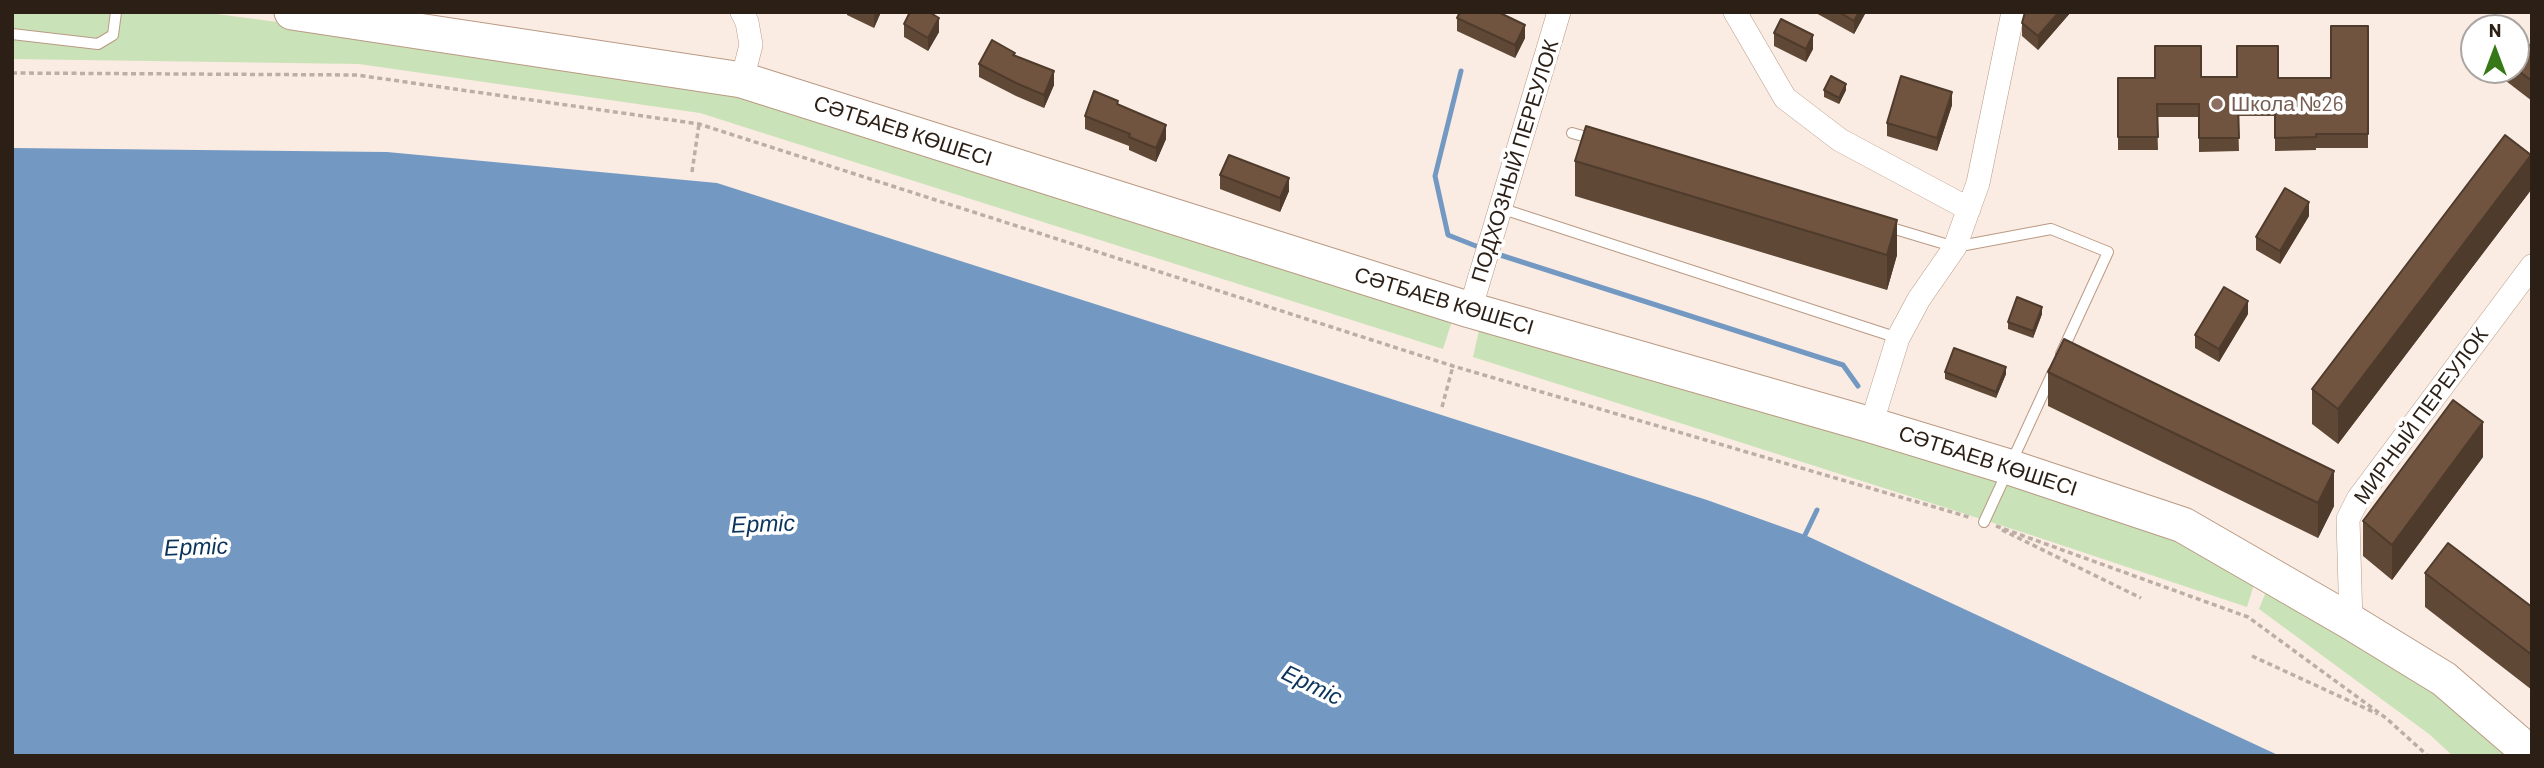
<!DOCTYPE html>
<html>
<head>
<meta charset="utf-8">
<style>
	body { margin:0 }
	#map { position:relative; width:2544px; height:768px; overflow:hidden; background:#faece3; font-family:Barlow,sans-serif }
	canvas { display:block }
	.frame { position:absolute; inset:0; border:14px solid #2b1f16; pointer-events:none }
	.north { position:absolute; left:2460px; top:14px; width:70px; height:70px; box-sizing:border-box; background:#fff; border:2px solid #aaa5a2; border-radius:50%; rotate:0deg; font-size:19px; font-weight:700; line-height:28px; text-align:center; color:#2b1f16 }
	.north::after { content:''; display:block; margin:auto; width:24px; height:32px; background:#367818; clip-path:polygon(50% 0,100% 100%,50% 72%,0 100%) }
</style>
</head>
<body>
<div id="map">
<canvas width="2544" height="768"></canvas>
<div class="frame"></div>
<div class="north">N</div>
</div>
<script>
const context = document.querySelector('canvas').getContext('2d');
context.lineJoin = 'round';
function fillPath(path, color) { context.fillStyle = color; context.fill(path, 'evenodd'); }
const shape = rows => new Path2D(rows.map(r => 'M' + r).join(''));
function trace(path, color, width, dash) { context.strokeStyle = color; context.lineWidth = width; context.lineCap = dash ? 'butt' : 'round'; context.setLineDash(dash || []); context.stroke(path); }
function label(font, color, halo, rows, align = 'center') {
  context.font = font + ' Barlow,sans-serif'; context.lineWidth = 7; context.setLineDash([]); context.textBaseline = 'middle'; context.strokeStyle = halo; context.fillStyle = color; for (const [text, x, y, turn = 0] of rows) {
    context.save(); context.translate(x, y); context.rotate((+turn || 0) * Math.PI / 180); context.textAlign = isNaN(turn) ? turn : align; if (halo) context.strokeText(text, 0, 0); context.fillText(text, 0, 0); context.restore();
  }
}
fillPath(shape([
	[12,12,202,12,666,74,875,121,1452,321,1443,349,700,113,359,64,12,59],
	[1480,326,1866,437,2165,536,2256,578,2247,607,2028,534,1473,357],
	[2269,584,2310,605,2461,713,2515,756,2453,756,2429,734,2259,609]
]), '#c9e2b8');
fillPath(shape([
	[12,148,387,152,717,183,1707,500,1805,535,2280,756,12,756]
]), '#7399c3');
trace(shape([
	[1461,71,1435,176,1448,235,1481,248],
	[1494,253,1843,365,1858,386],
	[1805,535,1817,510]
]), '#7399c3', 5);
const service = shape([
	[12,34,98,44,113,35,116,12],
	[1572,133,1594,139],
	[1500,208,1898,338],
	[1885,226,1955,247,2051,229,2108,252,2061,354],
	[1984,522,2053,372]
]);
const minor = shape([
	[1735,12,1785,98,1840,140,1969,209],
	[742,80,751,45,747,22,742,12],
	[1470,310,1559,12],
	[1871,425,1898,338,1919,299,1955,247,1978,183,2013,12],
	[2351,622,2348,519,2358,499,2532,266]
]);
const primary = shape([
	[292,12,742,80,1470,310,1871,425,2009,467,2183,525,2351,622,2444,679,2532,755]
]);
trace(service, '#ba9a84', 12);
trace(minor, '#ba9a84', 24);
trace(primary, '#ba9a84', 37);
trace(shape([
	[12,73,357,75,699,124,1453,366,1972,518],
	[692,172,699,124],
	[1442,407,1453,366],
	[1996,526,2248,617,2386,718,2428,756],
	[2002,530,2141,598],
	[2252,656,2378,714]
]), '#bcaea5', 3.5, [5, 3.5]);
trace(service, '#fff', 10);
trace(minor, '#fff', 23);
trace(primary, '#fff', 35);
fillPath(shape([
	[847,12,881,12,874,28,847,15],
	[1814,12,1866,12,1854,34],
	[2025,12,2071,12,2038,50,2022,36,2022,23],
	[1457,18,1525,38,1515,58,1457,31],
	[904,24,939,32,928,51,904,37],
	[2368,26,2368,148,2316,148,2316,150,2275,151,2275,116,2238,116,2239,151,2199,152,2199,117,2157,117,2158,150,2118,150,2118,78,2331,78],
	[1774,33,1813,49,1806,62,1774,46],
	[2532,47,2532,101,2506,81,2506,70,2516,70,2516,48],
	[1015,55,1054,85,1044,108,1016,96,979,77,979,64],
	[1824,90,1846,90,1839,104,1824,97],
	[1118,105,1166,139,1156,162,1129,150,1129,146,1085,129,1085,116],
	[1952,105,1937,151,1887,136,1887,123],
	[1575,161,1897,255,1887,290,1575,196],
	[1220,175,1289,191,1280,212,1220,189],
	[2531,190,2338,444,2312,424,2312,389],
	[2309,216,2280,264,2256,250,2256,237],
	[2042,314,2033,338,2008,329,2008,322],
	[2248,314,2219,362,2195,348,2195,335],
	[1945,372,2006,374,1996,398,1945,379],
	[2048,372,2334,506,2318,538,2048,406],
	[2483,457,2392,580,2363,556,2363,521],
	[2425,573,2532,607,2532,690,2425,607]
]), '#604836');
fillPath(shape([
	[875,12,881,12,874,28,874,15],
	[1859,12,1866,12,1854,34,1854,21],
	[2059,12,2071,12,2038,50,2038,36],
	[939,18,939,32,928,51,928,38],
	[1525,25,1525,38,1515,58,1515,45],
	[1813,35,1813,49,1806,62,1806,49],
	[1054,71,1054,85,1044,108,1044,95],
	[1846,84,1846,90,1839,104,1839,98],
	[1952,92,1952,105,1937,151,1937,138],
	[1166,125,1166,139,1156,162,1156,148],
	[2531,155,2531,190,2338,444,2338,409],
	[1289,178,1289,191,1280,212,1280,198],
	[2309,202,2309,216,2280,264,2280,251],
	[1897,220,1897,255,1887,290,1887,255],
	[2248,301,2248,314,2219,362,2219,349],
	[2042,307,2042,314,2033,338,2033,331],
	[2006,367,2006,374,1996,398,1996,392],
	[2483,422,2483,457,2392,580,2392,545],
	[2334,471,2334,506,2318,538,2318,503]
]), '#4e3b2c');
const building = shape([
	[910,12,929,12,939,18,928,38,904,24,910,12],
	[1460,12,1498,12,1525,25,1515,45,1457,18,1460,12],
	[1839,12,1859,12,1854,21,1839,12],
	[2025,12,2059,12,2038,36,2022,23,2025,12],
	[1781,19,1813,35,1806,49,1774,33,1781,19],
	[2331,26,2368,26,2368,134,2316,134,2316,137,2275,138,2275,103,2238,103,2239,138,2199,138,2199,104,2157,104,2158,137,2118,137,2118,78,2155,78,2155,46,2201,46,2201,77,2237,77,2237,46,2278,46,2278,78,2331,78,2331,26],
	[992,40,1015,53,1013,55,1054,71,1044,95,1016,83,979,64,992,40],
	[2522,40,2532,47,2532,81,2516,69,2516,48,2522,40],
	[1831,76,1846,84,1839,98,1824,90,1831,76],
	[1901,76,1952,92,1937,138,1887,123,1901,76],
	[1094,91,1118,101,1117,104,1166,125,1156,148,1129,137,1130,134,1085,116,1094,91],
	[1586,126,1897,220,1887,255,1575,161,1586,126],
	[2505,135,2531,155,2338,409,2312,389,2505,135],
	[1229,155,1289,178,1280,198,1220,175,1229,155],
	[2285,188,2309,202,2280,251,2256,237,2285,188],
	[2224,287,2248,301,2219,349,2195,335,2224,287],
	[2017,297,2042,307,2033,331,2008,322,2017,297],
	[2064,339,2334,471,2318,503,2048,372,2064,339],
	[1954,348,2006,367,1996,392,1945,372,1954,348],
	[2453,400,2483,422,2392,545,2363,521,2453,400],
	[2448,543,2532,607,2532,655,2425,573,2448,543]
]);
fillPath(building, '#70543f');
trace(building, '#4e3b2c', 2);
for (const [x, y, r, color] of [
	[2217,104,7,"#8d6e63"]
]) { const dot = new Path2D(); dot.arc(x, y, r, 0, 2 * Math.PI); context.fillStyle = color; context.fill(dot); trace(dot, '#fff', 2.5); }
label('21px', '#785e54', '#fff', [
	["Школа №26",2231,104]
], 'left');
label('21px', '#2b1f16', '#fff', [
	["СӘТБАЕВ КӨШЕСІ",903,131,18],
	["ПОДХОЗНЫЙ ПЕРЕУЛОК",1515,161,-73],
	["СӘТБАЕВ КӨШЕСІ",1444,301,17],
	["МИРНЫЙ ПЕРЕУЛОК",2421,416,-54],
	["СӘТБАЕВ КӨШЕСІ",1988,461,18]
]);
label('italic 23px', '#0b345d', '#fff', [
	["Ертіс",763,524,-2],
	["Ертіс",196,547,-2],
	["Ертіс",1312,685,26]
]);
</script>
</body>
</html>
